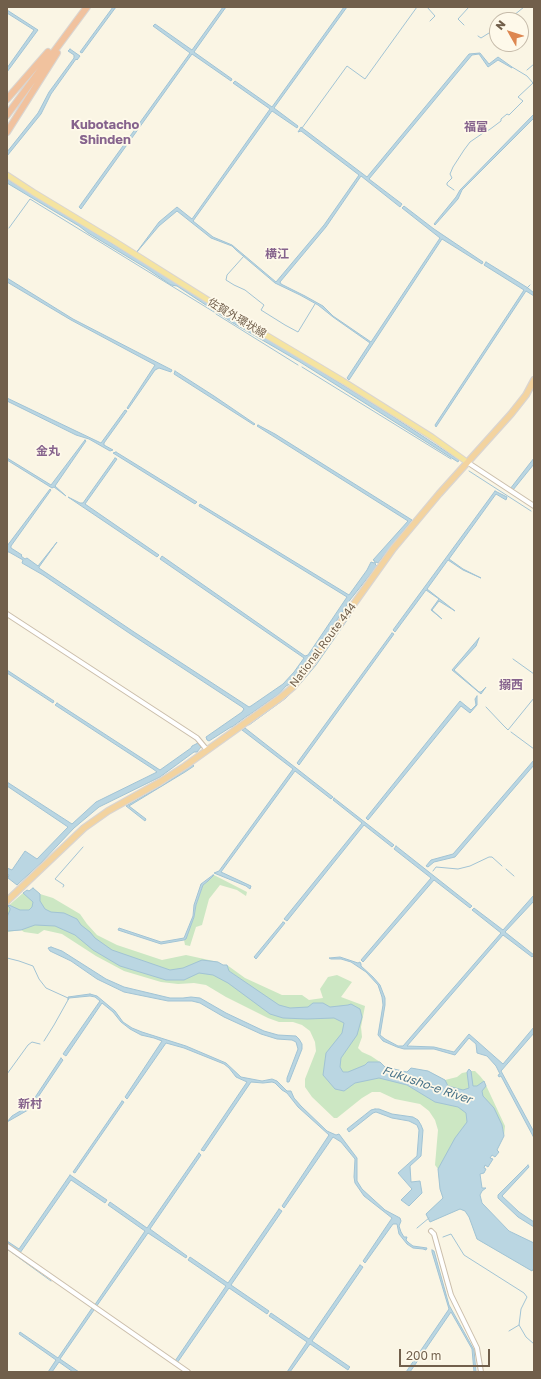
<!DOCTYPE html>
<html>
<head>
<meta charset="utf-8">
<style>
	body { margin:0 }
	#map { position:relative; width:541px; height:1379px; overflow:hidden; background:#faf5e4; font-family:"Golos Text",sans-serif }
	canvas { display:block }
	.frame { position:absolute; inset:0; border:8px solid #715f4b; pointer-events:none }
	.north { position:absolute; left:489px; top:12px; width:40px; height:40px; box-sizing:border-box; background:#fef9ea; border:1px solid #c6bbaa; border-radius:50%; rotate:309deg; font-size:11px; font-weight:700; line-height:16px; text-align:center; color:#715f4b }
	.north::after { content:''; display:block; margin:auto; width:14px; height:18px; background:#dd8751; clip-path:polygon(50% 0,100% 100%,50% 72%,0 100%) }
	.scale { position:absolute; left:399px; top:1349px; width:91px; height:18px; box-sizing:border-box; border:2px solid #715f4b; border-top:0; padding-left:5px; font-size:12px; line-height:14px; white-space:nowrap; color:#715f4b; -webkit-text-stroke:3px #fef9ea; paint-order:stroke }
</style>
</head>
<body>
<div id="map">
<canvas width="541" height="1379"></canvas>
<div class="frame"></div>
<div class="north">N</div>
<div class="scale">200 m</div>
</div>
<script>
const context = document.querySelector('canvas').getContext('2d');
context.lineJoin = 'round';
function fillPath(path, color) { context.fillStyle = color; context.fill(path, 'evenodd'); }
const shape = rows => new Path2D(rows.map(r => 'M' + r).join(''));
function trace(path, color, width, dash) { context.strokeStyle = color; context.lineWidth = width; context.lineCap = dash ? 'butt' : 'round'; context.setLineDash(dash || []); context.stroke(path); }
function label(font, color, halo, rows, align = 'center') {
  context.font = font + ' "Golos Text","Noto Sans JP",sans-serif'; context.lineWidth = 3.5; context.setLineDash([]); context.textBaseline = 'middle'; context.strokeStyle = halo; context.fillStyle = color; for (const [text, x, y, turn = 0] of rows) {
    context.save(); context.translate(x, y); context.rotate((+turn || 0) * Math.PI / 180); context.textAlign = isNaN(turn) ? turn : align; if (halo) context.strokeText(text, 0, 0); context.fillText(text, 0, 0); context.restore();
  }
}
fillPath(shape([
	[214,875,247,892,246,896,237,890,220,885,209,899,202,925,196,927,190,946,185,945,184,940,186,938,194,917,196,905,203,885],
	[33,888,40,894,53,898,80,914,87,924,97,935,117,945,162,960,186,955,218,962,171,972,115,954,44,911],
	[23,893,34,901,38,912,7,922,7,907],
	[60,923,94,948,165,977,198,970,212,970,271,1011,337,1015,347,1024,326,1074,381,1073,479,1112,461,1201,534,1268,532,1271,477,1239,469,1217,465,1211,460,1209,430,1222,426,1214,443,1198,440,1189,438,1169,435,1165,438,1130,435,1120,429,1111,420,1104,395,1099,380,1092,372,1092,362,1098,337,1118,334,1118,312,1097,305,1087,305,1079,316,1051,315,1042,310,1031,302,1025,293,1022,279,1022,268,1018,226,997,206,985,194,983,178,984,161,982,124,971,96,956,62,934,44,930,38,934,24,932,21,930,7,932,7,930,34,924],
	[227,965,245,978,282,995,302,995,309,1000,323,998,320,989,328,977,337,975,352,982,341,997,365,1006,361,1027,362,1037,358,1048,362,1052,371,1056,380,1062,368,1062,367,1068,345,1077,334,1068,358,1014,287,1010,276,1005,229,971],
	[411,1068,428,1071,445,1080,457,1077,462,1073,467,1072,469,1069,471,1071,475,1071,480,1076,484,1081,505,1126,504,1136,502,1125]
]), '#cce7c3');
const water = shape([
	[113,7,116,7,82,53,80,52,113,7],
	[223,7,226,7,194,52,232,79,231,81,192,54,81,209,79,207,190,53,153,26,155,24,192,50,223,7],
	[344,7,347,7,274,108,298,126,297,128,272,111,193,221,213,237,232,245,276,282,324,225,359,175,301,131,298,132,301,127,367,177,469,54,480,53,489,64,498,57,512,67,512,68,498,60,488,67,479,54,472,55,369,179,402,204,400,207,361,176,326,227,280,282,281,284,305,296,323,306,333,316,371,342,440,238,402,208,404,206,434,229,483,262,482,264,442,239,349,380,347,378,370,343,333,317,318,305,300,295,275,283,236,250,232,246,211,238,177,211,159,226,136,253,159,222,177,207,192,219,270,109,233,83,235,81,272,107,344,7],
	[7,10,38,30,7,72,7,68,34,30,7,13,7,10],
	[70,49,80,56,77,60,76,59,51,94,41,114,7,156,7,152,38,113,49,92,74,58,74,55,68,51,70,49],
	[534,114,534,118,462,190,458,199,435,225,434,224,456,197,460,190,534,114],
	[7,179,183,287,220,311,223,312,306,362,383,410,459,460,458,462,300,362,233,323,177,286,171,285,146,268,88,233,79,226,7,183,7,179],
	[486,262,528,288,534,293,534,296,526,291,436,427,435,425,524,290,484,265,486,262],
	[7,278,73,319,172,370,171,372,159,368,155,370,128,409,127,408,155,365,71,320,7,282,7,278],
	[175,371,214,396,255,424,254,425,174,374,175,371],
	[7,398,101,443,125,410,127,411,104,443,104,445,113,450,110,451,89,439,76,435,7,401,7,398],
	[258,425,275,434,412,520,378,563,376,562,375,564,377,566,350,600,313,657,290,684,286,686,279,694,249,715,247,716,232,727,231,727,209,741,207,740,206,737,242,712,244,709,242,707,132,635,43,575,22,563,23,560,9,552,7,552,7,546,50,489,51,490,11,546,11,548,22,555,21,556,25,559,27,558,38,566,57,542,39,567,39,568,134,632,249,707,251,706,283,684,294,672,304,658,160,559,162,556,305,656,308,655,347,597,199,506,200,504,349,595,367,570,371,562,374,563,375,561,373,560,408,521,257,426,258,425],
	[85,440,86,441,55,486,66,496,54,487,52,488,7,460,7,458,51,485,85,440],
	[116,452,197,502,195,504,113,453,116,452],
	[115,458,117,459,85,504,159,555,157,557,68,497,80,503,83,503,115,458],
	[534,458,534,464,513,490,510,489,534,458],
	[495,491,507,497,506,500,496,494,449,559,463,569,481,578,463,570,448,560,427,589,455,611,439,601,432,610,442,619,431,610,439,599,426,590,395,632,393,630,495,491],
	[392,633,394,634,299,765,297,763,392,633],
	[479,638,476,646,454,670,479,692,481,692,486,687,481,694,452,670,479,638],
	[7,670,54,701,53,703,7,673,7,670],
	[477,696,477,705,470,713,461,706,368,820,366,818,460,701,471,710,476,705,475,699,477,696],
	[57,703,160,770,191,748,192,746,198,743,201,747,197,752,194,752,160,777,99,807,74,828,41,863,17,885,8,878,9,875,7,874,7,868,12,870,25,851,37,859,68,827,7,786,7,782,72,824,96,802,157,772,153,769,55,705,57,703],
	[245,728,333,797,331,799,295,771,221,872,251,886,250,889,246,886,214,873,219,871,293,769,242,730,245,728],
	[534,760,534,765,455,857,434,862,428,867,426,866,431,860,453,854,534,760],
	[193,765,194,766,185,772,129,806,146,819,145,821,126,806,163,785,193,765],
	[334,798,394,845,392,847,364,825,287,921,284,919,362,823,333,800,334,798],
	[396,846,472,906,470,908,434,880,363,962,361,960,431,878,394,849,396,846],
	[213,875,214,875,208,881,203,885,196,905,194,917,186,939,184,940,161,944,118,930,119,928,161,942,184,938,193,916,194,905,201,884,213,875],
	[33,888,40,894,40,901,45,909,51,912,64,913,77,919,81,925,90,932,95,938,112,950,170,970,183,968,202,960,218,962,223,965,227,965,229,971,279,1005,290,1008,308,1007,313,1003,323,1003,330,1007,348,1005,351,1004,360,1009,362,1017,357,1035,341,1058,340,1067,343,1072,348,1072,365,1065,368,1062,380,1062,385,1067,407,1072,411,1068,428,1071,445,1080,448,1086,463,1090,469,1088,467,1072,469,1069,471,1071,473,1086,477,1086,484,1081,486,1086,482,1091,483,1096,494,1108,502,1125,504,1136,497,1150,499,1152,495,1157,492,1155,490,1158,493,1159,488,1167,485,1165,484,1168,486,1169,484,1173,480,1174,482,1188,486,1188,482,1191,480,1195,482,1203,509,1231,534,1243,534,1268,532,1271,477,1239,469,1217,465,1211,460,1209,430,1222,426,1214,443,1198,440,1189,438,1169,455,1138,467,1122,466,1113,458,1107,435,1102,407,1085,379,1078,355,1083,344,1091,335,1089,323,1075,326,1053,342,1033,344,1023,334,1018,307,1019,283,1018,270,1014,228,983,213,975,199,973,184,980,166,980,120,966,93,950,75,935,55,926,35,925,21,930,8,931,7,932,7,917,10,910,10,908,8,906,9,905,20,910,29,910,32,907,33,902,23,893,27,890,29,891,33,888],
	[534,895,534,901,505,932,534,955,532,957,503,935,407,1046,434,1047,454,1052,469,1034,503,1064,534,1027,534,1033,501,1071,534,1132,534,1138,501,1076,499,1077,498,1075,500,1074,496,1066,487,1056,477,1053,476,1044,469,1038,455,1055,434,1049,404,1049,397,1047,383,1041,378,1035,383,1005,382,997,378,985,366,972,351,962,341,959,331,959,329,958,340,957,358,963,360,962,361,964,361,966,373,977,380,985,385,998,385,1005,380,1035,385,1039,398,1046,403,1046,501,933,472,910,474,908,503,930,534,895],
	[283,922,285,923,256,959,254,957,283,922],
	[51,947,62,951,106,979,124,987,170,998,183,998,191,997,200,998,226,1013,264,1031,278,1035,296,1036,299,1039,302,1044,302,1049,289,1082,287,1082,287,1078,298,1049,296,1042,292,1040,277,1039,261,1034,224,1017,200,1003,192,1001,168,1001,124,992,97,979,71,961,50,951,48,948,51,947],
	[90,994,97,996,115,1011,123,1022,132,1028,142,1032,186,1046,226,1063,241,1077,262,1081,272,1079,277,1081,287,1091,291,1091,294,1098,301,1106,327,1131,336,1135,339,1134,357,1158,357,1181,362,1189,385,1210,400,1218,401,1221,399,1226,401,1232,404,1237,407,1237,406,1240,409,1243,413,1246,427,1248,426,1250,423,1249,413,1248,407,1244,399,1234,397,1224,393,1224,365,1263,363,1261,392,1218,364,1196,355,1183,354,1177,355,1159,341,1142,333,1137,284,1208,282,1206,329,1135,298,1107,287,1093,282,1090,275,1083,272,1082,263,1083,251,1082,204,1151,201,1150,247,1082,236,1077,229,1068,224,1064,184,1048,166,1043,127,1099,125,1097,162,1041,154,1038,141,1035,130,1029,121,1022,113,1012,102,1003,66,1056,63,1054,100,1001,95,997,90,996,69,998,68,1000,68,997,90,994],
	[61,1058,63,1060,32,1106,28,1110,7,1122,12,1116,30,1105,61,1058],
	[122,1101,124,1102,75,1173,73,1172,122,1101],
	[375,1109,379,1109,392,1114,413,1117,418,1120,421,1125,423,1130,421,1156,410,1166,411,1182,420,1181,422,1193,409,1206,401,1200,412,1189,398,1173,417,1156,419,1130,417,1125,409,1121,392,1118,376,1112,373,1113,349,1132,347,1129,371,1110,375,1109],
	[199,1153,201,1155,150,1229,187,1256,186,1258,148,1233,96,1307,94,1306,145,1231,108,1205,110,1202,147,1228,199,1153],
	[528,1165,529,1167,502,1196,519,1212,534,1222,534,1227,518,1217,498,1198,498,1195,528,1165],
	[70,1175,107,1200,105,1203,71,1180,20,1253,7,1244,7,1241,19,1249,70,1175],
	[279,1209,282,1211,231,1285,269,1311,267,1314,229,1288,177,1363,175,1361,226,1286,188,1260,190,1257,228,1283,279,1209],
	[432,1250,434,1251,449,1305,474,1350,476,1372,474,1372,472,1349,451,1312,410,1372,406,1372,449,1309,432,1252,432,1250],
	[360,1265,363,1267,312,1341,350,1367,349,1368,348,1370,310,1344,290,1372,287,1372,307,1342,269,1316,271,1313,309,1339,360,1265],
	[92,1308,94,1310,60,1359,79,1372,73,1372,59,1362,52,1372,48,1372,56,1360,19,1334,20,1332,58,1358,92,1308]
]);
fillPath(water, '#bad6e2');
trace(water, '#a1c3d4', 1);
trace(shape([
	[427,7,435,16,430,21],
	[508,20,524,7],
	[464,25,458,19,469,7],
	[478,36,481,38,497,28],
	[527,70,534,64],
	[302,128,347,66,365,79,417,7],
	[454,190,447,185,447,183,452,178,450,174,453,167,464,150,470,142,486,131,489,130,501,121,501,119,507,114,509,115,523,101,518,97,533,83,527,76,512,67],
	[9,228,30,199,214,312],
	[244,256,227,275,226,280,234,285,245,290,264,305,261,310,285,325,298,332,315,304],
	[527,288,530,285],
	[216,314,298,365],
	[302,367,451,459],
	[469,471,531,511],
	[513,659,534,674],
	[486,707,503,725,508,730,534,698],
	[249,725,286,698,300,684,316,665,352,613],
	[511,732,534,749],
	[506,869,514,876],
	[433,871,436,867,458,869,470,866,489,857,492,857,502,866],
	[63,887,64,885,55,879,83,847],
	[7,958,19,961,33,966,39,979,46,988,68,998],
	[44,1041,54,1025,68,1000],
	[7,1074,28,1045,32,1042,40,1044],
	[417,1228,429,1218],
	[443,1237,451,1234,464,1255,524,1293,527,1297,521,1309,519,1325,526,1337,534,1344],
	[7,1249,51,1281],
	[509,1331,519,1325]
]), '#a1c3d4', 1);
const tertiary = shape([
	[467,462,534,506],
	[7,614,197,738,207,750],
	[431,1231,434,1234,451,1295,477,1348,481,1372],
	[7,1246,188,1372]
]);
const primary = shape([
	[7,175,33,192,114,241,219,307,343,381,432,437,467,462]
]);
const trunk = shape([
	[7,901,84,828,108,811,160,782,185,766,280,698,293,687,311,664,393,549,439,494,511,414,526,395,534,380]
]);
const motorway = shape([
	[7,99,48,52],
	[7,115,87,7],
	[7,132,57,53]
]);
trace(tertiary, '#cbbeab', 6);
trace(primary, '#dad5d0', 7);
trace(trunk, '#dad5d0', 8);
trace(motorway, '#dad5d0', 8);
trace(tertiary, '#fff', 4);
trace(primary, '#f5e4a0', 5);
trace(trunk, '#f3d39f', 5.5);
trace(motorway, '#f1c29e', 6);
label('11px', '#715f4b', '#fef9ea', [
	["佐賀外環状線",237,318,31],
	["National Route 444",323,645,-53]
]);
label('bold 12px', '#86638d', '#fef9ea', [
	["福富",476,127],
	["横江",277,254],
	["金丸",48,451],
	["搦西",511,685],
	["新村",30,1104]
]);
label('italic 12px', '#4a748a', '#fef9ea', [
	["Fukusho-e River",427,1085,19]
]);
label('bold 13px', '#86638d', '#fef9ea', [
	["Kubotacho",105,125],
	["Shinden",105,140]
]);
</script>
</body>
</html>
